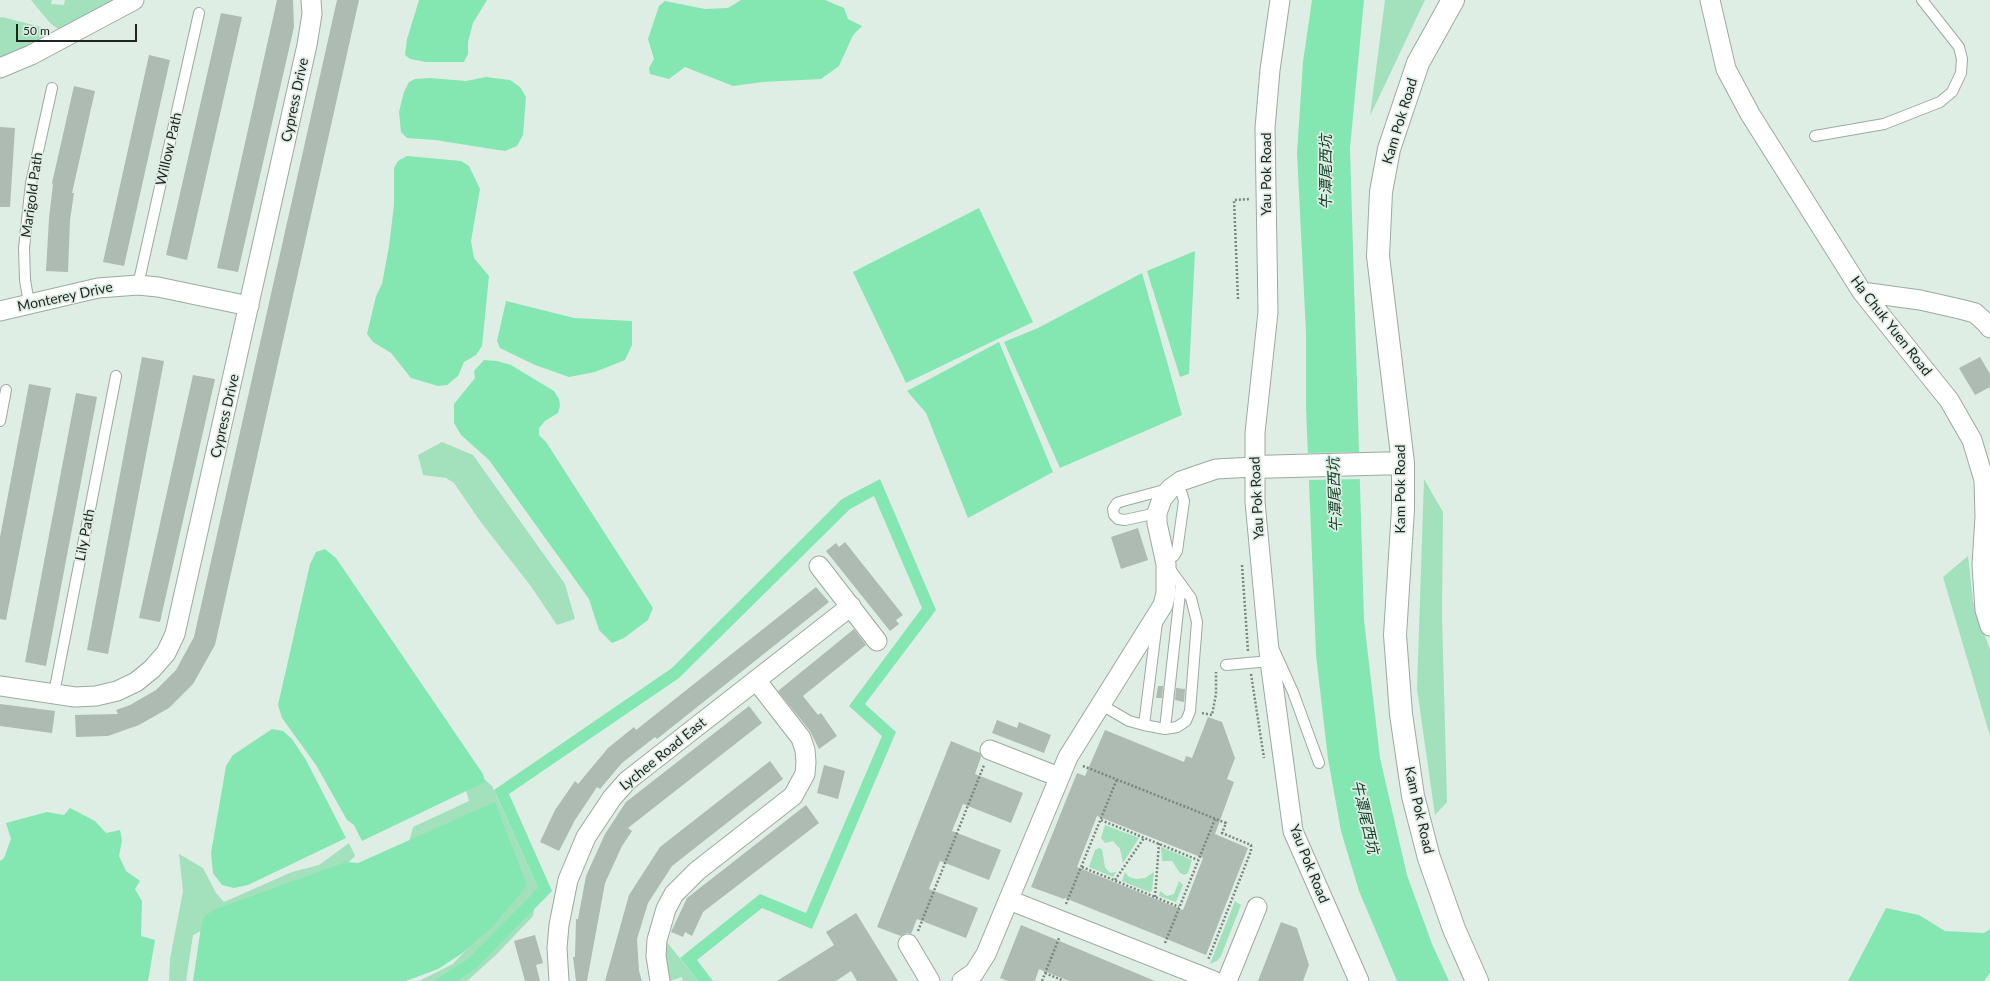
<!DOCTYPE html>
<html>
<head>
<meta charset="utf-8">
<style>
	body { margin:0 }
	#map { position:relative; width:1990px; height:981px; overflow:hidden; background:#dfeee4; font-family:Lato,sans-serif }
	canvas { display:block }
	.scale { position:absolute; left:16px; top:24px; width:121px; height:18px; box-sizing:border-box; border:2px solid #1f2421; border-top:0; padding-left:5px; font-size:12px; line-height:14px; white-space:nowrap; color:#1f2421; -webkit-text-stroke:3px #dfeee4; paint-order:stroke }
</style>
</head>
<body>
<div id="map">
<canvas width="1990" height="981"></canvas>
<div class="scale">50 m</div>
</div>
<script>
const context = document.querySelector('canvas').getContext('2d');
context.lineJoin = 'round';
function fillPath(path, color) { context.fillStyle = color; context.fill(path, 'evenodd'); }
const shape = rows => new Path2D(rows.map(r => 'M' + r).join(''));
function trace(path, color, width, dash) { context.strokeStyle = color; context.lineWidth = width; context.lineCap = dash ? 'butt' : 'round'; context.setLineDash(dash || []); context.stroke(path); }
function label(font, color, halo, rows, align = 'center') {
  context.font = font + ' Lato,"Noto Sans TC",sans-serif'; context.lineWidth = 3.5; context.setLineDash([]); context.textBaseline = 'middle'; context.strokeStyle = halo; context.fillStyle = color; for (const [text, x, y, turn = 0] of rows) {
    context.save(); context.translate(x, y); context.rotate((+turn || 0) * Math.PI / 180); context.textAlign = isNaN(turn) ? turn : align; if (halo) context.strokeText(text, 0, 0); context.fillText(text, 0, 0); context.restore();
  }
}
fillPath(shape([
	[31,0,52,0,51,4,64,5,65,0,143,0,70,37,51,24],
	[1385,0,1425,0,1370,116],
	[2,17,41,27,44,38,0,59,0,18],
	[442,442,473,455,565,584,575,619,557,625,530,585,480,521,454,483,446,478,423,475,418,455],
	[1424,479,1443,512,1442,615,1447,802,1435,815,1417,689],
	[1968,556,1973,601,1990,650,1990,736,1943,577],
	[469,765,492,786,538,888,533,916,497,954,467,981,419,981,453,964,503,909,406,854,413,827,469,801,462,775],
	[1105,825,1139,838,1123,863,1120,849,1113,841,1105,843,1101,838],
	[349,843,355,856,336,875,214,924,193,935,186,981,169,981,170,959,183,891,179,854,203,868,216,893,224,902,292,872,319,865],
	[1161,847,1192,860,1188,873,1184,875,1180,873,1172,861,1162,861],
	[1099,848,1102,849,1105,867,1110,873,1116,872,1113,877,1089,867,1095,850],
	[1125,872,1129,877,1136,879,1145,878,1154,872,1152,891,1149,892,1122,881],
	[1179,881,1183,885,1176,902,1159,896,1160,891,1167,896,1174,894],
	[1235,901,1241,905,1221,956,1217,961,1210,964],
	[666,941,698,981,683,981,682,977,670,981,665,956]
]), '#a2e1bc');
fillPath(shape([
	[419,0,487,0,473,23,468,42,468,54,464,62,426,62,410,59,405,55,407,39],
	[741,0,825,0,844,8,848,19,862,26,853,35,839,66,821,79,763,82,733,86,685,67,669,79,650,74,649,68,654,59,648,39,659,6,665,1,705,9,728,8],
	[1312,0,1364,0,1350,148,1364,620,1380,758,1407,875,1432,944,1449,981,1397,981,1359,891,1341,831,1328,759,1316,655,1306,408,1306,333,1297,153,1303,62],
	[486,77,510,80,520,87,526,97,523,135,517,146,505,151,435,140,407,138,401,132,399,112,404,92,409,82,415,79,430,78,466,81],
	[407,156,461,161,469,166,480,189,471,241,474,258,489,276,482,346,476,355,464,362,458,376,447,385,438,386,411,378,391,353,373,342,367,334,376,296,382,284,389,246,394,205,394,168,398,161],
	[979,208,1033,322,906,383,853,272],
	[1195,251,1189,374,1180,377,1147,271],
	[1142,273,1182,415,1060,468,1004,342,1038,328],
	[506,301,574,318,632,321,632,345,625,360,595,372,569,377,535,365,500,348,497,341],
	[999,342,1053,472,968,518,926,413,907,391],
	[484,360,497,361,511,365,554,391,559,399,560,406,558,413,545,421,539,428,539,435,546,442,653,608,648,620,624,638,612,643,599,630,589,599,489,460,461,435,454,423,454,404,475,378,474,371],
	[880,479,936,610,865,704,896,732,812,929,762,908,697,960,713,981,698,981,680,958,760,894,806,913,882,736,849,706,922,608,874,496,850,509,679,678,509,794,552,891,475,969,457,981,434,981,468,959,538,888,494,790,672,668,842,499],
	[325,549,336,558,483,774,485,782,362,841,354,825,347,820,316,765,282,718,278,705,310,564,316,552],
	[272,729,283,731,292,739,306,760,346,838,248,885,234,888,222,885,213,873,211,853,226,766,233,755],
	[495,802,526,883,523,891,493,926,461,954,438,969,406,981,193,981,201,927,204,917,213,910,346,862,358,863],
	[70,808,95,821,106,833,120,830,122,840,119,856,126,871,140,881,135,889,142,901,141,936,155,940,148,981,0,981,0,861,4,858,11,839,6,823,47,812,64,815],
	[1886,908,1919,915,1945,931,1984,933,1990,929,1990,973,1984,981,1848,981]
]), '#84e7b1');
fillPath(shape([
	[1361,452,1362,479,1307,480,1306,453]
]), '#dfeee4');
fillPath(shape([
	[277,0,293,0,294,27,238,272,217,268],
	[337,0,359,0,215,645,193,684,169,708,139,725,108,736,76,737,75,715,118,714,116,710,130,705,156,690,176,670,194,637],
	[221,13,242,17,187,260,166,255],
	[149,55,170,60,124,266,103,262],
	[74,86,95,91,72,193,74,193,70,220,68,272,46,271,49,218,53,184,52,183],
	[0,127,15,128,10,207,0,207],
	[142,357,164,361,108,654,87,650],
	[1980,357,1990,374,1990,387,1975,395,1959,368],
	[193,375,215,379,160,622,139,618],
	[29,384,51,388,6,620,0,619,0,537],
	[76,393,97,397,46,666,25,662],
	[1138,528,1148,560,1121,569,1111,537],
	[845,542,903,615,896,620,899,624,890,631,826,551,836,543,839,547],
	[816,587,829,602,657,739,655,737,622,763,600,789,597,787,575,820,559,851,540,842,555,810,575,781,578,784,608,748,634,727,636,730],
	[854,629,866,645,803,696,818,715,821,713,837,736,819,749,810,731,778,691],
	[1158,686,1163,686,1162,698,1156,698],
	[1176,688,1185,689,1184,702,1175,700],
	[0,704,55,711,52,733,0,726],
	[749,706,762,723,628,828,632,831,622,846,605,883,587,981,576,981,573,957,575,957,576,919,578,919,586,876,605,834,626,802],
	[1208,717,1222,722,1235,758,1227,779,1234,782,1215,834,1248,848,1206,955,1065,898,1064,899,1031,887,1077,773,1085,776,1105,730,1184,762,1186,756,1192,758],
	[1097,816,1203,858,1183,910,1077,867],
	[997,720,1017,728,1019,722,1051,735,1044,753,992,733],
	[951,741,980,753,981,757,975,774,1023,793,1011,823,963,804,952,831,1001,850,989,880,940,861,929,889,978,908,966,938,917,919,911,934,907,933,901,936,877,927],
	[770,761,783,779,672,866,648,903,637,939,639,971,642,981,605,981,629,895,660,847],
	[824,765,845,771,838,799,817,793],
	[806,805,819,823,703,912,692,936,685,932,683,937,671,932,687,898],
	[856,913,898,981,857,981,851,971,836,981,777,981,834,945,826,932],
	[1281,922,1297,928,1309,965,1303,981,1258,981],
	[1021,925,1155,981,1069,981,1039,969,1035,981,1008,981,1000,978],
	[535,935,543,963,536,965,540,981,525,981,514,941]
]), '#adbbb2');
const service = shape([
	[1815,136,1884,124,1940,102,1952,92,1961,73,1962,59,1959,47,1922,0],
	[138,285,199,13],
	[29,303,25,280,24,248,31,183,52,88],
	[0,421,6,390],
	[1157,513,1125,520,1118,519,1114,515,1113,509,1117,503,1123,501,1168,489],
	[1165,559,1174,556,1177,551,1184,501,1182,494,1176,485],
	[1274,650,1293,692,1319,763],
	[1226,665,1270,661],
	[54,693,116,376],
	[1100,704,1129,721,1144,725,1165,729,1177,727,1186,721,1190,711,1197,622,1191,598,1167,565],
	[1144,725,1157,622],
	[1165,729,1181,584]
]);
const minor = shape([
	[1280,0,1270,70,1265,128,1268,312,1255,433,1255,502,1270,661,1293,831,1359,981],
	[1710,0,1726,69,1750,114,1862,292,1949,400,1972,440,1984,480,1985,517,1982,565,1985,610,1990,626],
	[0,68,31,55,134,0],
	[1862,292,1920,300,1960,309,1975,313,1986,323,1990,328],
	[0,311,98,288,138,285,158,287,249,306],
	[819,566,877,641],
	[0,686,75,697,96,696,117,691,136,682,152,669,166,653,175,634,307,45,312,14,311,0],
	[990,750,1059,777],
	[1009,900,1214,981],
	[908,944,930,981],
	[559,981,557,948,559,925,568,880,586,837,612,798,627,781,851,606],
	[660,981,656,956,657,940,666,909,674,894,697,871,793,796,805,774,806,762,805,750,801,738,756,680],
	[962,981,974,973,986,954,1068,757,1163,605,1166,593,1166,564,1157,523,1157,513,1162,499,1170,489,1181,481,1216,469,1254,467],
	[1227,981,1257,907]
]);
const tertiary = shape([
	[1453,0,1418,63,1389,149,1381,192,1378,256,1403,463,1403,509,1395,635,1401,714,1413,796,1429,858,1454,929,1477,981],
	[1254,467,1403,463]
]);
trace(service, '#9caaa1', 12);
trace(minor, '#9caaa1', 21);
trace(tertiary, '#9caaa1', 24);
trace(shape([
	[1238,299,1234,200,1249,199],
	[1242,565,1248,651],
	[1251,674,1264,758],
	[1202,713,1212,715,1216,694,1216,672],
	[1083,766,1226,823,1222,833,1251,845,1251,851,1208,960],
	[1101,820,1198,860],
	[1082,867,1179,907],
	[1115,880,1144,838],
	[1155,897,1159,843],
	[1066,904,1117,779],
	[918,931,984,765],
	[1165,943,1215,819],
	[1045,973,1064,981],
	[1042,981,1059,938]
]), '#7b857f', 2.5, [2, 2]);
trace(service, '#fff', 10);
trace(minor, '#fff', 19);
trace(tertiary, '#fff', 22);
label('14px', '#1f2421', '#dfeee4', [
	["Cypress Drive",295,100,-78],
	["Kam Pok Road",1400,121,-73],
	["Willow Path",169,149,-77],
	["Yau Pok Road",1266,174,-90],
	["Marigold Path",32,195,-82],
	["Monterey Drive",65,297,-12],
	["Ha Chuk Yuen Road",1891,326,52],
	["Cypress Drive",225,416,-77],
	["Kam Pok Road",1400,489,-90],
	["Yau Pok Road",1257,498,-93],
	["Lily Path",85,535,-79],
	["Lychee Road East",663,754,-39],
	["Kam Pok Road",1419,810,77],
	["Yau Pok Road",1309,864,68]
]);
label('italic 15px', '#19432d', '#dfeee4', [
	["牛潭尾西坑",1326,172,-90],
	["牛潭尾西坑",1335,495,-92],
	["牛潭尾西坑",1365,817,77]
]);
</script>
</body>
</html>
